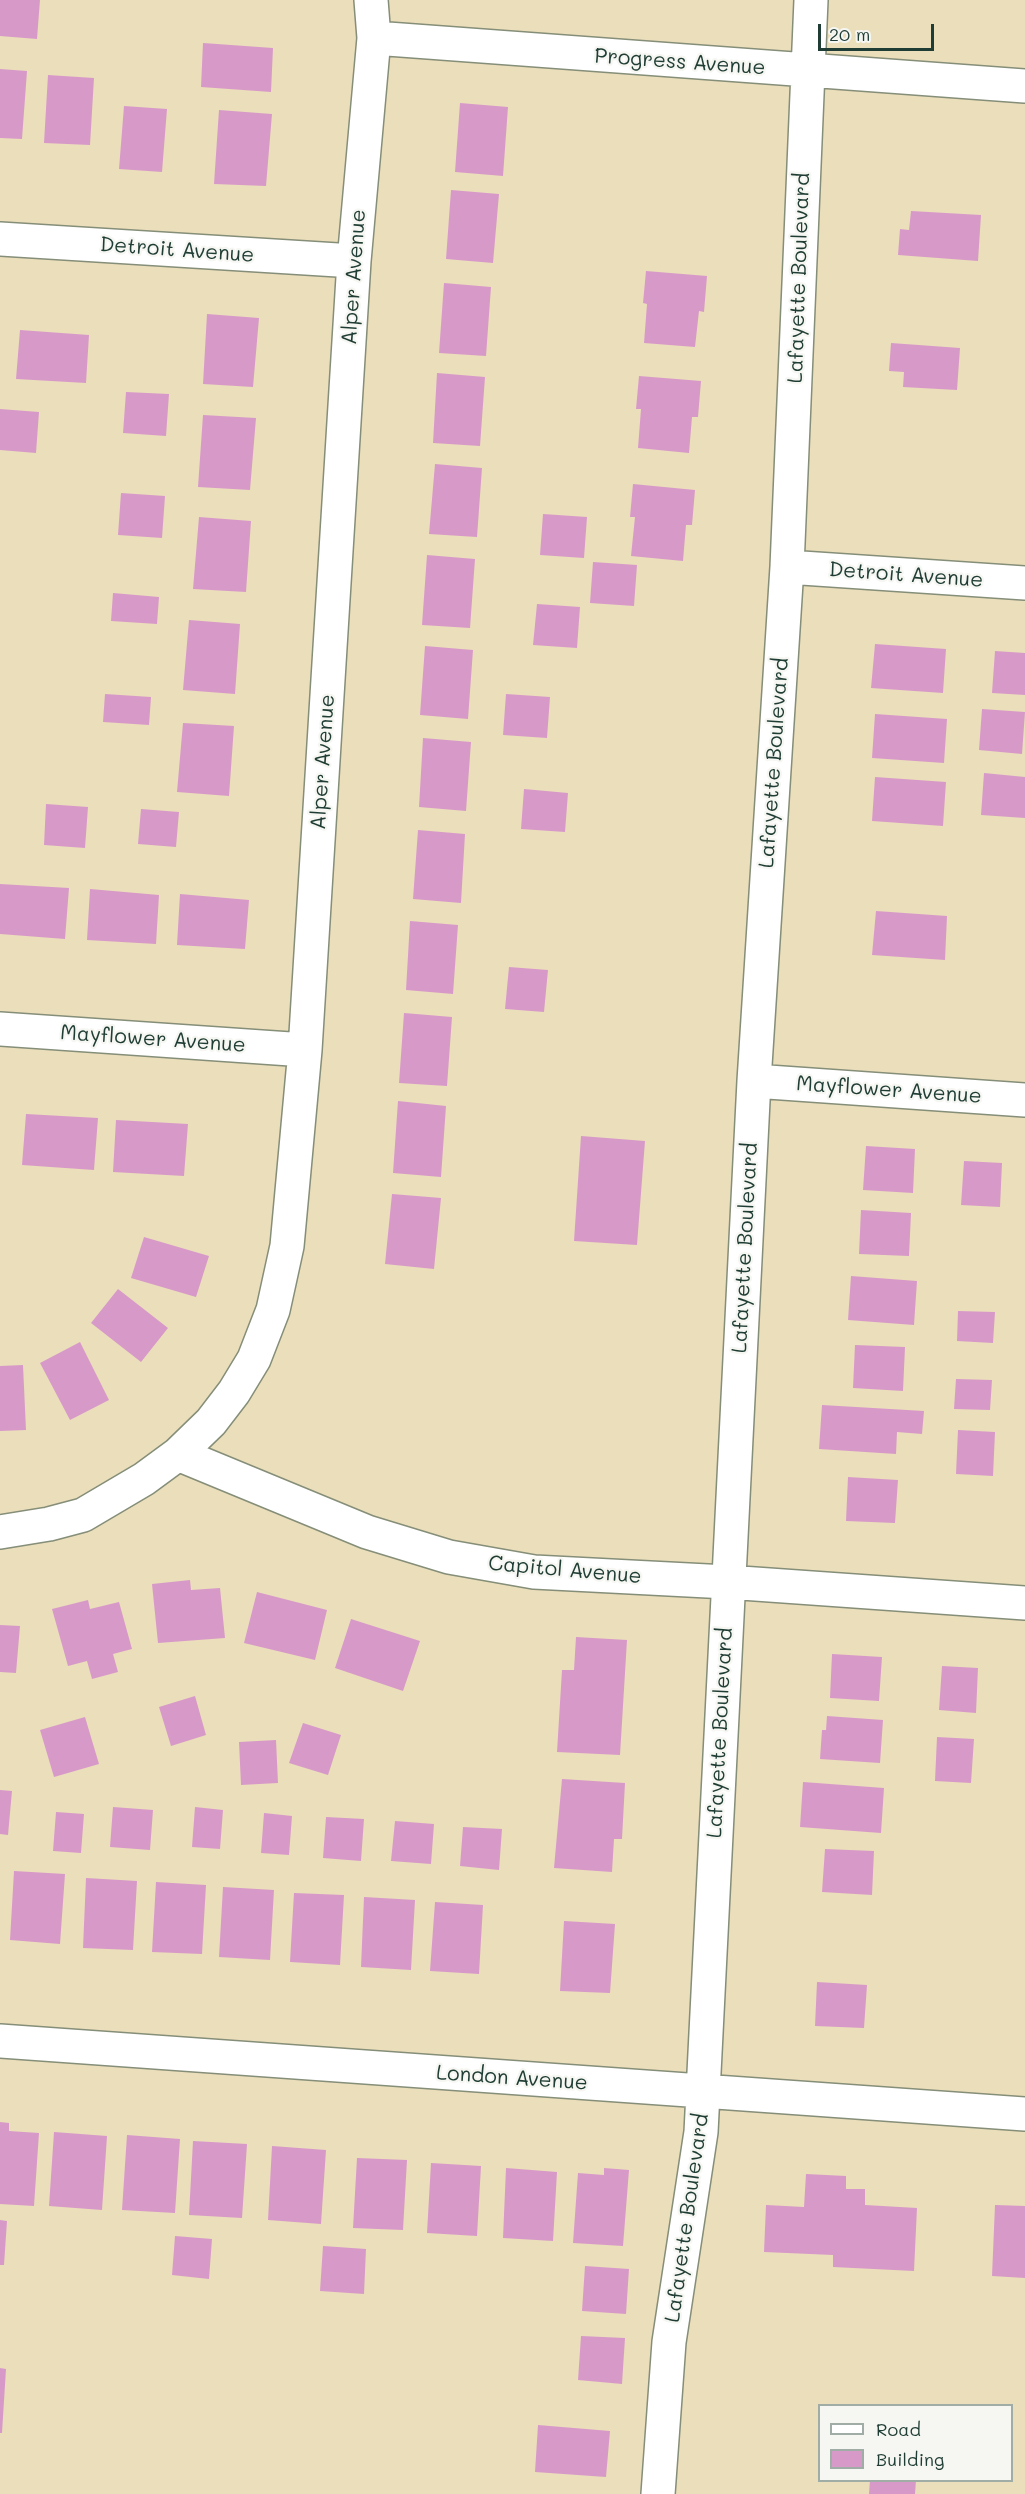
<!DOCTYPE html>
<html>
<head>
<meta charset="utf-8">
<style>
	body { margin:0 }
	#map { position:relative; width:1025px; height:2494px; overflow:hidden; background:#ebdebb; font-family:Mali,sans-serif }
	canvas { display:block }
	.legend { position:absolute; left:818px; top:2404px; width:195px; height:78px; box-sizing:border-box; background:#f6f6f2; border:2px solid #a0aca6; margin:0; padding:8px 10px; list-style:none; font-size:18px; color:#1f3d34 }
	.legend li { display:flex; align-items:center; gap:12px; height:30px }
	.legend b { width:30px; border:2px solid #a0aca6 }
	.scale { position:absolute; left:818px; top:24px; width:116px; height:27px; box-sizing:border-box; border:3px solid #1f3d34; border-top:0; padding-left:8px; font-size:18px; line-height:21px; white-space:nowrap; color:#1f3d34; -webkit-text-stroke:4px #f6f6f2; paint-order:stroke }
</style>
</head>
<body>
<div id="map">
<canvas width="1025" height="2494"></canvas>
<ul class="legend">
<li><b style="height:8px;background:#fff"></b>Road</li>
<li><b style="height:16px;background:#d79ac8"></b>Building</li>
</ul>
<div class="scale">20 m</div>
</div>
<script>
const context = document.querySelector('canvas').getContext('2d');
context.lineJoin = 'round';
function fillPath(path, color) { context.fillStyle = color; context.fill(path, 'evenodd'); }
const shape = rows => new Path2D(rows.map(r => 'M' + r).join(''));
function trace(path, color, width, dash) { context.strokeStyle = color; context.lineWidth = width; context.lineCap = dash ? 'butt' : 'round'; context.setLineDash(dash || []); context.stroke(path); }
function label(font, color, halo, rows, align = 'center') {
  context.font = font + ' Mali,sans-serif'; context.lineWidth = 4.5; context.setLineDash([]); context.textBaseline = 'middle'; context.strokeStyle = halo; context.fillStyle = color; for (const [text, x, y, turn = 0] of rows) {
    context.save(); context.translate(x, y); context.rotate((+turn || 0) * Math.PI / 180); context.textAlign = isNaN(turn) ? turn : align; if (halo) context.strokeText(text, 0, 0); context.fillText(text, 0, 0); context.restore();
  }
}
fillPath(shape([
	[0,0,40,0,37,39,0,36],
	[203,43,273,48,271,92,201,87],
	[0,69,27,71,22,139,0,138],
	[48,75,94,78,90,145,44,143],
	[460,103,508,107,503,176,455,172],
	[124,106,167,109,162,172,119,169],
	[219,110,272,114,266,186,214,184],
	[451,190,499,194,493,263,446,259],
	[911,211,981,215,978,261,898,255,900,229,909,230],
	[646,271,707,276,704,312,699,311,695,347,644,343,647,304,643,303],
	[444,283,491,287,486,356,439,353],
	[207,314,259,318,253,387,203,384],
	[20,330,89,335,86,383,16,379],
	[891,343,960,348,957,390,903,387,904,372,889,371],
	[437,373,485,377,480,446,433,443],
	[639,376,701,381,698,417,692,417,689,453,638,448,641,409,636,409],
	[126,392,169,394,166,436,123,433],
	[0,409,39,412,36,453,0,450],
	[203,415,256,418,250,490,198,487],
	[435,464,482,468,477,537,429,534],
	[633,484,695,490,692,525,686,525,683,561,631,556,635,517,630,517],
	[121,493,165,496,162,538,118,535],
	[543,514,587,517,584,558,540,555],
	[199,517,251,521,246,592,193,589],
	[427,555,475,559,470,628,422,625],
	[593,562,637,565,634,606,590,603],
	[113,593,159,597,157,624,111,621],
	[537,604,580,607,577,648,533,645],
	[189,620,240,624,235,694,183,690],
	[875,644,946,649,943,693,871,688],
	[425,646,473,650,468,719,420,715],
	[995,651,1025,653,1025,695,992,693],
	[105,694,151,697,149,725,103,722],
	[506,694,550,697,547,738,503,735],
	[982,709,1025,712,1022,754,979,750],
	[875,714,947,719,944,763,872,758],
	[183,723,234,726,229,796,177,792],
	[423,738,471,742,466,811,419,807],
	[984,773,1025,777,1025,818,981,815],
	[875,777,946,782,943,826,872,821],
	[524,789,568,793,565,832,521,829],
	[46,804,88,807,85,848,44,845],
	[141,809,179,812,176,847,138,844],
	[418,830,465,834,461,903,413,899],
	[0,884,69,888,65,939,0,934],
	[90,889,159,895,156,944,87,940],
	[180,894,249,900,245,949,177,945],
	[876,911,947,916,945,960,872,955],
	[410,921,458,925,453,994,406,990],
	[509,967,548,970,544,1012,505,1009],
	[404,1013,452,1017,447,1086,399,1083],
	[398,1101,446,1106,441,1177,393,1173],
	[26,1114,98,1118,94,1170,22,1165],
	[116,1120,188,1124,184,1176,113,1172],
	[581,1136,645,1141,637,1245,574,1241],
	[866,1146,915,1149,913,1193,863,1190],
	[964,1161,1002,1163,1000,1207,961,1205],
	[392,1194,441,1198,434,1269,385,1264],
	[861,1210,911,1213,909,1256,859,1254],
	[144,1237,209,1256,196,1297,131,1278],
	[851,1276,917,1281,914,1325,848,1320],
	[118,1289,168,1328,141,1362,91,1323],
	[958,1311,995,1312,993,1343,957,1341],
	[80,1342,109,1400,70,1420,40,1363],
	[855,1345,905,1347,903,1391,853,1388],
	[23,1365,26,1430,0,1431,0,1366],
	[956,1379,992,1380,990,1410,954,1409],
	[822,1405,924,1411,922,1434,897,1432,896,1454,819,1449],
	[958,1430,995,1432,993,1476,956,1474],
	[848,1477,898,1480,895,1523,846,1521],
	[190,1580,191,1590,220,1588,225,1638,158,1643,152,1584],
	[257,1592,327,1610,315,1660,244,1643],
	[88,1600,90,1609,119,1602,132,1649,113,1654,118,1672,92,1679,87,1661,68,1666,52,1609],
	[351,1619,420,1641,403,1691,335,1668],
	[0,1625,20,1626,16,1673,0,1672],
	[576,1637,627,1640,620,1755,557,1752,562,1670,574,1670],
	[832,1654,882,1657,879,1701,830,1698],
	[942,1666,978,1668,976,1713,939,1710],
	[195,1696,206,1735,171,1746,159,1707],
	[827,1716,883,1720,880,1763,820,1759,822,1730,826,1730],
	[85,1717,99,1764,54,1777,40,1730],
	[303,1723,341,1735,328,1775,289,1763],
	[937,1737,974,1739,971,1783,935,1781],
	[276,1740,278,1783,241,1785,239,1742],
	[562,1779,625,1783,622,1839,614,1839,612,1872,554,1868],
	[803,1782,884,1788,881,1833,800,1827],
	[0,1790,12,1791,8,1835,0,1834],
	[113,1807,153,1810,150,1850,110,1847],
	[195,1807,223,1810,220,1849,192,1847],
	[56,1812,84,1814,81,1853,53,1851],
	[264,1813,292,1816,289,1855,261,1853],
	[326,1817,364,1819,361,1861,323,1858],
	[395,1821,434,1824,431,1864,391,1861],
	[463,1827,502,1829,499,1870,460,1866],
	[825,1849,874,1851,872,1895,822,1892],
	[14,1871,65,1874,60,1944,10,1940],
	[86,1878,137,1881,133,1950,83,1948],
	[156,1882,206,1885,202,1954,152,1952],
	[223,1887,274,1890,270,1960,219,1957],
	[294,1893,344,1895,340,1965,290,1962],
	[364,1897,415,1900,411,1970,361,1967],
	[435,1902,483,1905,479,1974,430,1971],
	[564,1921,615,1924,610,1993,560,1991],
	[817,1982,867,1985,864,2028,815,2026],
	[0,2122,9,2123,9,2131,39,2133,34,2206,0,2204],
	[54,2132,107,2136,102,2210,49,2206],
	[127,2135,180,2139,175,2213,122,2210],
	[193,2141,247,2144,242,2218,189,2215],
	[272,2146,326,2150,321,2224,268,2220],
	[357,2158,407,2160,403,2230,353,2228],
	[431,2163,481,2166,477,2236,427,2233],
	[506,2168,557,2172,553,2241,503,2238],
	[604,2168,629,2170,623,2246,573,2243,578,2173,604,2175],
	[806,2174,846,2176,846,2189,865,2189,865,2205,917,2208,914,2271,833,2267,833,2255,764,2252,766,2205,804,2207],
	[995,2205,1025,2206,1025,2278,992,2276],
	[0,2220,7,2221,4,2265,0,2265],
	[175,2236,212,2239,209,2279,172,2275],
	[323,2246,366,2249,364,2294,320,2291],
	[585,2266,629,2269,626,2314,582,2311],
	[581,2336,625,2338,622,2384,578,2380],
	[0,2368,6,2369,2,2433,0,2433],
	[538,2425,610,2431,606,2477,535,2472],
	[870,2480,916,2480,915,2494,869,2494]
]), '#d79ac8');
const street = shape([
	[374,38,1025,86],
	[0,239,354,261],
	[787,567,1025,583],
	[0,1029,305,1050],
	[754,1081,1025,1100],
	[178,1454,211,1422,234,1392,254,1359,273,1310,287,1246,305,1050,354,261,374,38,371,0],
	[0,1532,49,1524,83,1515,144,1479,178,1454,367,1532,449,1557,534,1572,727,1582,1025,1603],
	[0,2041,1025,2114],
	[658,2494,669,2342,701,2132,754,1081,787,567,811,0]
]);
trace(street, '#858e78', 36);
trace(street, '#fff', 33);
label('21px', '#1f3d34', '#f6f6f2', [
	["Progress Avenue",680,62,4],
	["Detroit Avenue",177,250,4],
	["Alper Avenue",354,277,-86],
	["Lafayette Boulevard",799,278,-88],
	["Detroit Avenue",906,575,4],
	["Alper Avenue",323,762,-86],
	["Lafayette Boulevard",774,763,-86],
	["Mayflower Avenue",153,1039,4],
	["Mayflower Avenue",889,1090,4],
	["Lafayette Boulevard",745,1248,-87],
	["Capitol Avenue",565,1570,5],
	["Lafayette Boulevard",720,1733,-87],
	["London Avenue",512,2078,4],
	["Lafayette Boulevard",687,2218,-82]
]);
</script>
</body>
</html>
